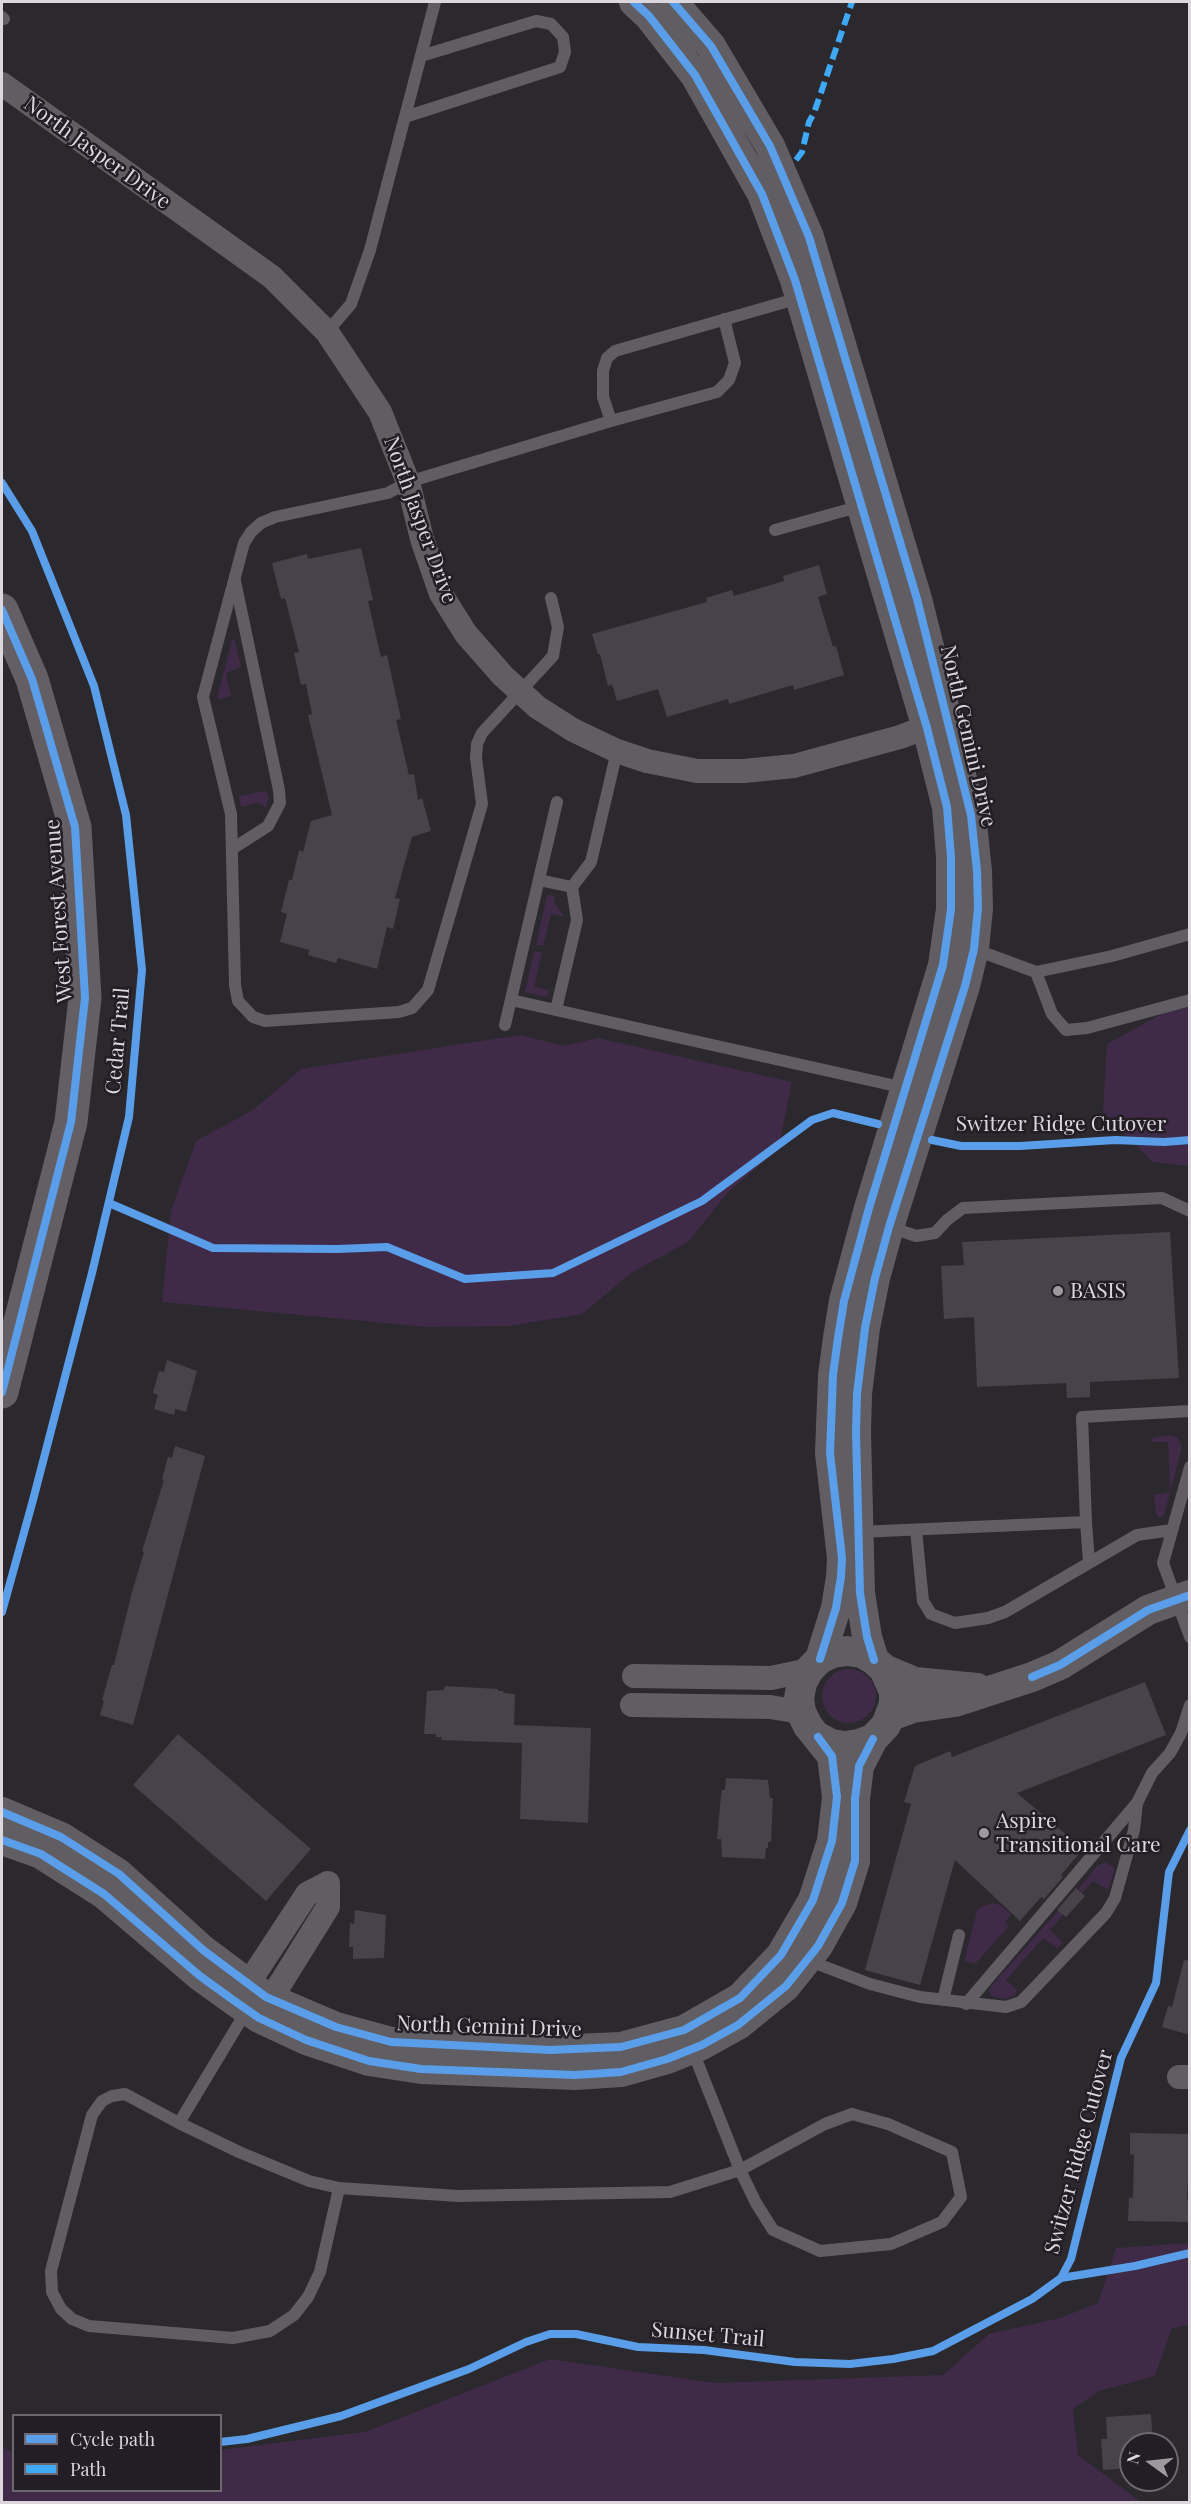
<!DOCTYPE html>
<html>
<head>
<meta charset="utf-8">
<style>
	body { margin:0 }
	#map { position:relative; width:1191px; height:2504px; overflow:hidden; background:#2b292d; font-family:"Playfair Display",serif }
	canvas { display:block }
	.frame { position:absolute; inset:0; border:3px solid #dbd7dd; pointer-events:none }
	.legend { position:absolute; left:12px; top:2414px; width:210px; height:78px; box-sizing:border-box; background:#231d25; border:2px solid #6d676f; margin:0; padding:8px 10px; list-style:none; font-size:18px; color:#dbd7dd }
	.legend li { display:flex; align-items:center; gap:12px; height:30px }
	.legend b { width:30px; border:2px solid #6d676f }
	.north { position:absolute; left:1119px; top:2432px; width:60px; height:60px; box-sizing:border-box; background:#231d25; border:2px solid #6d676f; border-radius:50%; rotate:285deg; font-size:16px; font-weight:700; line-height:24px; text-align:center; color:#dbd7dd }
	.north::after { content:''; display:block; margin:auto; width:21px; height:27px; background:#9d9a9f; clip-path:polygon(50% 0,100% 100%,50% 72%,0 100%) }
</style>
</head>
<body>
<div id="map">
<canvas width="1191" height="2504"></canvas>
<div class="frame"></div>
<ul class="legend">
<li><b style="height:8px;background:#5a9eea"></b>Cycle path</li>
<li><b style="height:8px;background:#3fa9f5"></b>Path</li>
</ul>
<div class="north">N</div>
</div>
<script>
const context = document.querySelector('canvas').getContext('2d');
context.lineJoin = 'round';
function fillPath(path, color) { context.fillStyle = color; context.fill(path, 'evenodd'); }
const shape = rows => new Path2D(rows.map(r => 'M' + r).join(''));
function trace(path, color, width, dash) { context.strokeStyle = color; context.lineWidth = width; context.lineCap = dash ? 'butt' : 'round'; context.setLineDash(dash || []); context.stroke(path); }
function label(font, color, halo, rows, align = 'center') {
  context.font = font + ' "Playfair Display",serif'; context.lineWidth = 5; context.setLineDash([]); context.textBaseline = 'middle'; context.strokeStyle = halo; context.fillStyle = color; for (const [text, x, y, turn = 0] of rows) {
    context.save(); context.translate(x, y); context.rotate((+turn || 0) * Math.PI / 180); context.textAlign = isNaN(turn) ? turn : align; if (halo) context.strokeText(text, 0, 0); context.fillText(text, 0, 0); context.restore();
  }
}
fillPath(shape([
	[232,640,235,641,241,667,226,673,231,696,220,699,217,698],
	[266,791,269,797,266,808,258,803,241,807,239,796],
	[547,895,554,896,555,904,565,917,551,914,543,946,536,945],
	[534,951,542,952,534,987,548,990,549,994,546,997,525,992],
	[1189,999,1189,1166,1153,1162,1103,1112,1107,1044],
	[520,1035,564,1046,598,1038,792,1082,778,1150,729,1191,688,1242,631,1273,582,1314,509,1326,428,1327,162,1302,171,1211,196,1141,253,1110,301,1069],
	[1171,1435,1178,1438,1182,1447,1164,1515,1160,1518,1156,1514,1154,1495,1170,1492,1170,1490,1168,1442,1153,1442,1152,1438],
	'822 1696a27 27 0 1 1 54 0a27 27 0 1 1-54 0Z',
	[1105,1862,1115,1868,1108,1890,1093,1881,1082,1893,1078,1889,1097,1866],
	[992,1903,1000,1905,1011,1914,1005,1923,1009,1926,975,1964,964,1961,977,1911,981,1907],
	[1058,1911,1063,1915,1050,1930,1062,1942,1061,1945,1057,1948,1043,1938,1006,1980,1017,1990,1015,1995,1004,1999,991,1996,989,1989,993,1984],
	[1189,2243,1189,2325,1172,2328,1155,2376,1099,2391,1073,2409,1078,2455,1141,2502,2,2502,2,2446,13,2453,14,2490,220,2490,221,2450,365,2432,550,2359,715,2383,943,2375,989,2334,1060,2318,1098,2303,1116,2248]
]), '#3f2a48');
fillPath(shape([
	[361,548,373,600,368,601,381,657,387,655,401,719,396,720,409,775,414,774,418,800,422,798,431,831,412,837,395,898,400,899,393,929,387,927,377,969,338,958,336,963,308,955,309,950,280,942,287,914,281,912,289,880,292,880,299,850,303,852,311,821,332,815,308,715,312,714,306,684,301,685,294,653,299,652,285,598,281,599,272,563,307,554,308,559],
	[819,565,827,594,818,597,833,647,836,646,844,675,794,690,793,685,729,704,728,699,667,717,658,689,617,701,612,684,608,686,600,654,598,654,592,634,707,602,706,598,732,590,734,596,784,581,783,576],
	[1170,1232,1179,1378,1090,1382,1090,1397,1067,1398,1066,1383,977,1387,974,1317,944,1319,941,1266,964,1265,962,1242],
	[167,1360,197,1371,186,1412,175,1409,174,1415,154,1409,158,1395,153,1393,159,1371,164,1372],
	[175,1446,205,1456,133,1725,100,1715,104,1701,102,1700,112,1665,114,1665,132,1592,144,1552,142,1551,164,1480,162,1479,168,1457,172,1458],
	[1145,1682,1166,1735,1017,1793,1083,1849,1061,1875,1063,1877,1044,1899,1041,1897,1020,1921,955,1860,920,1985,865,1970,911,1804,904,1802,915,1766,950,1751,952,1757],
	[445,1686,498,1689,498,1691,503,1691,504,1693,515,1694,514,1725,591,1728,588,1823,520,1819,522,1743,441,1740,442,1737,436,1737,436,1734,424,1734,427,1691,444,1690],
	[178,1734,311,1849,266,1901,133,1785],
	[726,1778,768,1780,770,1798,773,1798,771,1842,768,1842,768,1848,766,1848,765,1859,722,1857,721,1839,717,1839,721,1795,722,1790,725,1790],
	[1076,1888,1085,1896,1066,1917,1057,1910],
	[355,1910,386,1915,384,1958,353,1959,353,1947,349,1947,350,1923,354,1924],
	[1184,1960,1190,1961,1190,2035,1162,2027,1168,2006,1172,2007],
	[1130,2133,1190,2134,1187,2200,1190,2200,1190,2222,1128,2221,1129,2198,1133,2198,1134,2155,1130,2154],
	[1151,2414,1153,2444,1131,2444,1131,2468,1103,2470,1101,2439,1107,2439,1106,2417]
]), '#48424b');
trace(shape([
	[2,17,4,19],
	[405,117,560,67,565,52,563,37,551,24,536,21,421,56],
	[327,332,351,304,370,250,435,2],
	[611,421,717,392,729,380,735,363,724,319],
	[775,530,861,506],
	[551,598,558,627,553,656,482,733,477,744,476,758,482,804,428,990,412,1008,399,1012,265,1021,253,1017,238,1001,235,985,231,814,203,697,244,543,251,532,261,523,275,517,388,493,408,482,611,421,603,397,603,371,607,358,615,351,799,298],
	[232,849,268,826,280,803,279,790,235,581],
	[539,880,572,887],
	[974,952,990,955,1036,972,1112,956,1190,934],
	[1036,972,1052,1014,1066,1030,1087,1028,1190,1000],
	[511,1000,905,1088],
	[556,1010,577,920,572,887,591,862,617,751],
	[505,1025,557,802],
	[890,1227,916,1236,935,1233,947,1220,963,1208,1162,1198,1190,1211],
	[1190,1467,1163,1563,1190,1637],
	[1086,1522,1089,1562],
	[916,1530,923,1601,931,1614,955,1623,988,1618,1005,1612,1137,1535,1172,1530],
	[859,1532,1086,1522,1082,1417,1190,1411],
	[807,1960,870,1984,920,1997,1006,2007,1021,2002,1106,1913,1115,1898,1134,1830,1137,1803,1152,1773,1170,1753,1181,1733,1190,1705],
	[943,2000,959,1935],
	[966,2004,1137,1803],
	[179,2123,125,2094,112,2096,102,2101,92,2115,51,2271,52,2292,61,2309,72,2319,89,2326,233,2338,270,2331,294,2315,308,2297,320,2272,339,2188,309,2181,239,2152,179,2123,247,2010],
	[339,2188,458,2196,670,2192,740,2170,825,2124,852,2114,888,2124,952,2152,961,2197,942,2222,891,2244,820,2251,773,2230,756,2203,740,2170,692,2049]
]), '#615e63', 12);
trace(shape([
	[2,84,272,277,327,332,380,412,408,482,422,539,441,594,466,634,503,676,537,707,573,730,617,751,647,761,697,771,744,771,794,766,900,737,943,721],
	[634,1676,771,1678,809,1670],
	[632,1705,770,1707,801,1712],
	[238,1999,307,1894,328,1883,328,1907,262,2013],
	[1179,2077,1190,2077]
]), '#615e63', 24);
trace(shape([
	[634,2,649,16,695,75,762,194,795,280,927,728,947,807,951,857,951,909,943,965,869,1208,844,1301,838,1338,833,1375,830,1453,842,1558,841,1577,836,1608,820,1659],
	[673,2,711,46,770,146,809,237,917,599,971,815,977,871,978,908,974,949,965,986,889,1227,875,1278,865,1328,857,1394,856,1432,860,1593,867,1637,874,1660],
	[884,1669,915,1682,977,1688],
	[891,1716,913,1708,955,1702,1032,1677,1060,1665,1148,1610,1190,1595],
	[2,1812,61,1837,119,1874,203,1950,266,1997,336,2027,391,2042,550,2050,621,2047,684,2030,740,1998,781,1955,813,1900,832,1841,837,1797,832,1756,808,1726,801,1712,799,1698,802,1683,809,1670,820,1659,833,1653,847,1651,862,1653,874,1660,884,1669,894,1692,894,1704,886,1725,873,1739,859,1744,845,1746,831,1744,818,1737],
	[2,1840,41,1854,104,1894,200,1976,236,2002,259,2018,306,2040,369,2061,421,2069,575,2075,621,2072,667,2059,702,2045,738,2025,786,1986,818,1946,842,1903,855,1861,855,1799,859,1766,873,1739]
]), '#615e63', 30);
trace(shape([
	[2,610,32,679,75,827,85,998,71,1122,2,1392]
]), '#635f65', 33);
trace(shape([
	[796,160,802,152,809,122,814,113,852,2]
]), '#3fa9f5', 6, [12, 6]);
trace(shape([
	[634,2,649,16,695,75,762,194,795,280,927,728,947,807,951,857,951,909,943,965,869,1208,844,1301,838,1338,833,1375,830,1453,842,1558,841,1577,836,1608,820,1659],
	[673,2,711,46,770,146,809,237,917,599,971,815,977,871,978,908,974,949,965,986,889,1227,875,1278,865,1328,857,1394,856,1432,860,1593,867,1637,874,1660],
	[2,483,32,531,94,686,126,815,142,970,129,1117,92,1273,33,1500,2,1612],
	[2,610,32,679,75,827,85,998,71,1122,2,1392],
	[932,1140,961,1146,1020,1146,1115,1140,1164,1142,1190,1140],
	[109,1203,213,1248,337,1249,387,1247,465,1279,553,1273,702,1201,812,1120,833,1113,878,1124],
	[1032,1677,1060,1665,1148,1610,1190,1595],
	[2,1812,61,1837,119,1874,203,1950,266,1997,336,2027,391,2042,550,2050,621,2047,684,2030,740,1998,781,1955,813,1900,832,1841,837,1797,832,1756,818,1737],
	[2,1840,41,1854,104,1894,200,1976,236,2002,259,2018,306,2040,369,2061,421,2069,575,2075,621,2072,667,2059,702,2045,738,2025,786,1986,818,1946,842,1903,855,1861,855,1799,859,1766,873,1739],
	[1061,2278,1071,2259,1121,2058,1156,1983,1169,1872,1190,1830],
	[220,2442,247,2439,341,2416,469,2369,526,2342,550,2334,576,2334,638,2347,704,2350,795,2362,850,2364,893,2359,933,2351,1032,2299,1061,2278,1135,2266,1190,2253]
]), '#5a9eea', 8);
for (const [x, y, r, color] of [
	[1058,1291,6,"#9d9a9f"],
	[984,1833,6,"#9d9a9f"]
]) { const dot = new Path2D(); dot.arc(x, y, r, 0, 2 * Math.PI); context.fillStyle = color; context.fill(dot); trace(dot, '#231d25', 2); }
label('21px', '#dbd7dd', '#231d25', [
	["North Jasper Drive",97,153,36],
	["North Jasper Drive",420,520,70],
	["North Gemini Drive",968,736,77],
	["West Forest Avenue",59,911,-94],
	["Cedar Trail",118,1041,-85],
	["Switzer Ridge Cutover",1061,1124],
	["North Gemini Drive",489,2027,2],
	["Switzer Ridge Cutover",1079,2152,-75],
	["Sunset Trail",708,2335,5]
]);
label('21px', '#dbd7dd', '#231d25', [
	["BASIS",1070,1291],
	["Aspire",996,1821],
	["Transitional Care",996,1845]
], 'left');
</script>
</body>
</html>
